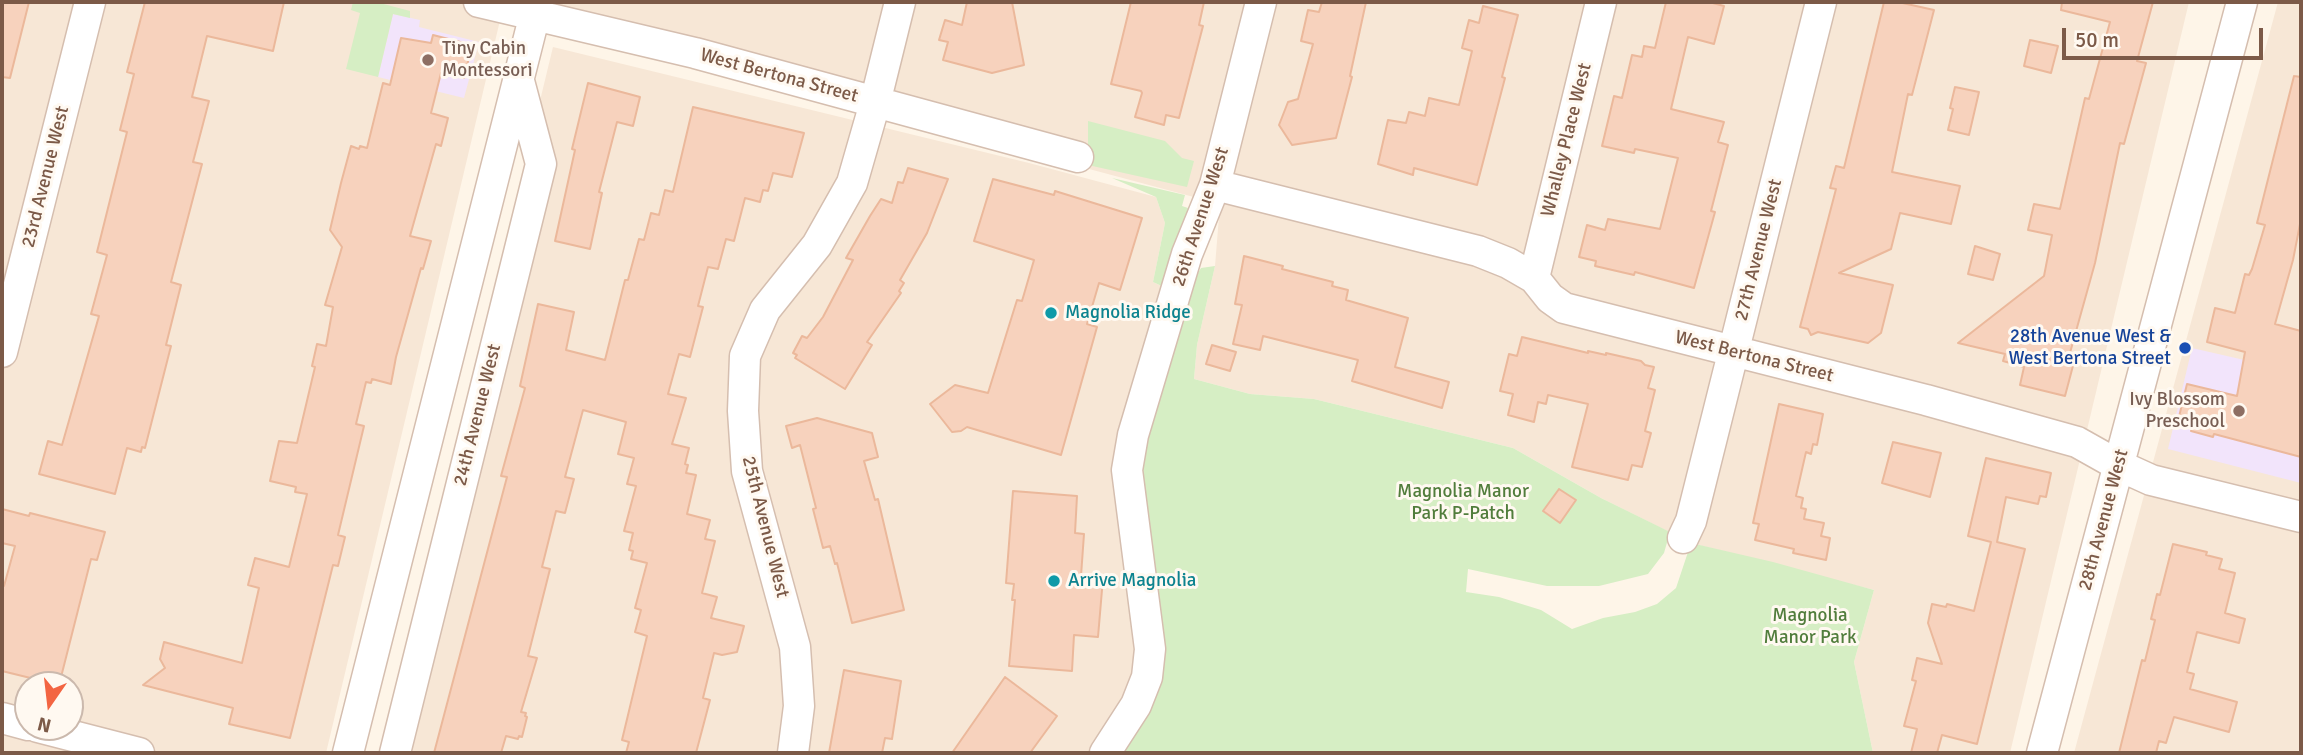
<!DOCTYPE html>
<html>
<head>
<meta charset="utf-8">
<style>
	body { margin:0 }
	#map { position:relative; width:2303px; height:755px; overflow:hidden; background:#fef5e8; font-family:Signika,sans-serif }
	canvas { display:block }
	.frame { position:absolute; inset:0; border:4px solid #7c5a48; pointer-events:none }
	.north { position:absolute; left:14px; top:671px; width:70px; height:70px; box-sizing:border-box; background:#fff9f1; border:2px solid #cbb9ad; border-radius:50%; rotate:194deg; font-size:19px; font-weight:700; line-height:28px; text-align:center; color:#7c5a48 }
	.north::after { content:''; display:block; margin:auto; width:24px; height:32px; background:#f36542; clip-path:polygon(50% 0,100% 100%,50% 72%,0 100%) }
	.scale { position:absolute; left:2062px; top:28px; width:201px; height:32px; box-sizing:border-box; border:4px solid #7c5a48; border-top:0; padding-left:9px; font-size:21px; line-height:24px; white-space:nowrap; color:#7c5a48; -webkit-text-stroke:5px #fff9f1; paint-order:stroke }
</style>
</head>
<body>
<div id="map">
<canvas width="2303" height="755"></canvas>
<div class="frame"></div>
<div class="north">N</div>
<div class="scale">50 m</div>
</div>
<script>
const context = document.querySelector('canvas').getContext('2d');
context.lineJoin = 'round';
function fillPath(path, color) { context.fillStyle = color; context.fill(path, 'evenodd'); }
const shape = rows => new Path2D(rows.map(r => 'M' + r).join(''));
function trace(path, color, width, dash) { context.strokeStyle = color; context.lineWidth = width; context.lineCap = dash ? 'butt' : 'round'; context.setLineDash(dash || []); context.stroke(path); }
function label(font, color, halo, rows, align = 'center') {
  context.font = font + ' Signika,sans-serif'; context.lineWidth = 6; context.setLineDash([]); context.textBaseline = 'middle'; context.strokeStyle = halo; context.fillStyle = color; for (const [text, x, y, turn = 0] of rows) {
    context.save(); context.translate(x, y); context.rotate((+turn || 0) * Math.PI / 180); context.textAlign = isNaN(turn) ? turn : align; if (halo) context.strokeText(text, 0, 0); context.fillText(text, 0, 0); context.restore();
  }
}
fillPath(shape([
	[2,2,2189,2,2010,753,1873,753,1854,662,1874,590,1691,543,1601,498,1513,448,1314,399,1250,394,1194,379,1197,345,1215,266,1220,204,502,12,326,753,2,753],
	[28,685,70,685,70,727,28,727],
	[2278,2,2301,2,2301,753,2074,753],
	[553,47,1029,163,1156,197,1165,223,1153,282,1166,288,1142,649,1102,753,382,753]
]), '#f7e7d6');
fillPath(shape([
	[393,14,420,20,419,27,479,42,464,98,378,77],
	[2192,348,2301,373,2301,483,2168,449]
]), '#f2e4fb');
fillPath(shape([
	[353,2,376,2,410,11,410,18,393,14,378,77,346,69,360,13,351,10],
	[1088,121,1165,141,1182,158,1194,161,1187,187,1088,165],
	[1112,178,1185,195,1182,206,1188,208,1166,288,1153,282,1165,223,1156,197],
	[1215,266,1197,345,1194,379,1250,394,1314,399,1513,448,1601,498,1670,532,1664,553,1648,574,1599,586,1547,586,1468,569,1466,592,1499,597,1541,610,1572,629,1603,618,1635,612,1657,604,1676,588,1691,543,1773,562,1874,590,1854,662,1873,753,1102,753,1142,649,1129,450,1170,319,1201,268]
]), '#d6eec4');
const building = shape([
	[2,2,29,2,10,78,2,77,2,2],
	[145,2,284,2,273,51,207,36,192,97,209,101,193,162,202,164,171,282,181,285,166,345,171,346,145,448,142,447,141,452,127,448,115,494,39,474,48,441,62,445,99,316,91,314,107,255,97,252,127,132,120,130,134,74,127,72,145,2],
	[967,2,1012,2,1024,65,992,73,943,60,948,42,939,40,945,20,962,25,967,2],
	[1131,2,1204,2,1199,25,1203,26,1179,118,1166,115,1164,125,1135,117,1142,93,1141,91,1111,84,1131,2],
	[1322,2,1366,2,1350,76,1352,77,1336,138,1292,145,1279,125,1288,102,1298,99,1313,44,1301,41,1308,10,1319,12,1322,2],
	[1666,2,1709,2,1724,6,1714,44,1688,37,1671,109,1724,122,1718,142,1728,145,1711,211,1715,212,1694,288,1635,272,1634,275,1595,266,1596,261,1579,257,1587,225,1605,230,1608,219,1660,229,1678,158,1635,149,1634,153,1602,146,1614,96,1622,98,1632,55,1642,57,1644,46,1655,48,1666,2],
	[1884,2,1898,2,1934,10,1912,95,1908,94,1892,172,1960,186,1951,224,1900,213,1891,249,1839,273,1893,285,1881,333,1868,343,1818,332,1811,335,1808,329,1800,327,1836,189,1830,188,1836,166,1844,168,1884,2],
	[2062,2,2153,2,2137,61,2146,63,2124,144,2120,143,2095,263,2068,360,2074,362,2065,396,2020,385,2024,367,2003,361,2005,354,1958,343,2044,276,2052,235,2028,230,2034,204,2060,209,2085,98,2089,99,2110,22,2061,10,2062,2],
	[1483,6,1518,15,1502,77,1505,78,1477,185,1414,168,1413,175,1378,164,1388,120,1406,123,1409,112,1425,116,1429,98,1459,105,1472,51,1462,48,1469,20,1479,23,1483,6],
	[433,35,472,45,464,78,441,73,431,113,448,118,441,146,436,144,410,236,431,241,423,269,421,268,396,357,391,384,372,379,371,383,366,382,356,424,364,426,338,535,345,537,338,566,333,565,290,738,229,724,233,708,143,685,165,668,160,659,164,642,242,663,259,588,248,585,255,558,289,567,307,494,295,492,296,487,270,481,279,441,297,443,315,367,312,366,317,344,326,346,333,307,325,305,342,247,330,230,341,183,351,146,359,149,360,146,367,148,383,83,390,85,401,38,431,43,433,35],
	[2030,40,2058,46,2051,73,2024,66,2030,40],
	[2294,76,2301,77,2301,219,2293,260,2275,324,2301,331,2301,457,2214,434,2213,437,2191,431,2192,428,2177,425,2187,384,2237,396,2245,352,2207,342,2215,308,2235,313,2245,274,2249,275,2252,269,2265,225,2257,223,2294,76],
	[588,83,640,97,633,126,617,122,599,192,602,193,590,249,555,241,575,150,572,149,588,83],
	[1955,87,1979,92,1969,135,1948,130,1953,109,1950,108,1955,87],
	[693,107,804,133,792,177,773,173,768,191,763,190,760,202,745,198,734,241,726,239,718,269,708,267,698,306,703,307,690,357,679,354,668,394,686,398,672,444,689,448,685,464,688,465,686,473,696,475,687,514,710,520,705,539,715,541,702,593,717,597,711,618,744,626,737,652,722,655,714,653,703,698,710,700,696,753,626,753,629,742,622,740,647,636,635,632,641,610,635,608,647,563,631,559,633,551,629,550,633,533,624,531,636,486,627,484,634,458,618,454,626,422,583,410,565,477,574,479,565,513,556,511,542,567,550,569,528,656,537,658,521,712,526,713,525,716,527,717,522,737,519,736,518,739,506,736,501,753,434,753,507,477,501,476,525,388,520,386,538,304,574,312,566,350,605,360,625,280,628,280,639,239,644,240,651,213,659,215,665,190,673,192,693,107],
	[908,168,948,179,927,233,900,280,904,283,899,291,901,293,867,342,872,345,845,389,795,358,797,355,793,353,802,336,807,338,823,317,853,260,846,258,870,216,881,199,892,203,898,182,903,183,908,168],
	[993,179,1054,195,1055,191,1142,218,1120,290,1099,283,1087,324,1097,327,1061,455,967,427,961,431,952,432,930,404,955,385,988,393,1017,300,1022,301,1034,260,974,241,993,179],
	[1975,246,2000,254,1993,280,1968,274,1975,246],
	[1244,256,1283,266,1282,269,1333,282,1332,286,1348,290,1346,300,1408,318,1395,367,1449,382,1442,408,1352,381,1358,360,1263,336,1260,350,1233,344,1242,305,1235,304,1244,256],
	[1522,337,1588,353,1588,351,1606,355,1606,353,1641,361,1645,365,1654,367,1648,388,1655,390,1645,431,1651,433,1642,467,1632,465,1628,480,1572,467,1588,404,1548,395,1546,404,1538,402,1534,422,1508,415,1513,394,1500,391,1509,354,1517,356,1522,337],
	[1212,345,1236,352,1230,371,1206,364,1212,345],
	[1779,404,1823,414,1817,445,1813,444,1811,454,1806,452,1796,496,1803,498,1801,508,1806,509,1804,519,1824,523,1821,536,1830,538,1826,560,1793,553,1794,549,1755,540,1759,524,1753,523,1779,404],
	[817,418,872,433,878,457,864,461,875,500,878,499,904,610,852,623,837,563,835,564,830,546,823,548,813,509,816,508,800,445,792,448,786,426,817,418],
	[1893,442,1941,453,1930,497,1882,483,1893,442],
	[1986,458,2051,473,2046,497,2040,496,2038,504,2006,497,1997,542,2025,549,1977,744,1942,735,1937,753,1911,753,1917,729,1904,726,1916,681,1912,680,1917,658,1942,664,1928,623,1932,604,1946,607,1947,604,1974,611,1991,542,1968,536,1986,458],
	[1559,489,1576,500,1560,523,1543,511,1559,489],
	[1013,491,1077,496,1075,533,1084,534,1081,576,1103,578,1098,637,1074,635,1072,671,1009,666,1015,600,1012,600,1014,584,1006,583,1013,491],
	[2,509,29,516,30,513,105,532,97,560,91,559,59,685,2,671,2,586,4,586,15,546,2,543,2,509],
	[2173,544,2207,552,2206,555,2222,559,2219,569,2235,573,2225,613,2245,619,2239,643,2197,632,2187,672,2194,674,2190,689,2237,702,2229,732,2174,717,2166,743,2159,741,2156,753,2119,753,2142,660,2145,661,2155,620,2151,619,2157,594,2160,595,2173,544],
	[844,670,901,681,892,739,885,738,882,753,829,753,844,670],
	[1005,677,1057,716,1030,753,952,753,1005,677]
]);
fillPath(building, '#f7d2bd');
trace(building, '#ebb89b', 2);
const minor = shape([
	[479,2,695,53,1078,157],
	[1215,185,1478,251,1508,263,1534,278,1550,298,1564,308,1926,400,2077,442,2118,465,2151,480,2301,517],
	[1534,278,1601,2],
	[2,352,90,2],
	[1683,538,1691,521,1821,2],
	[2,718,28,725],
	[38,727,139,753],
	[348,753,538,2],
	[395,753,541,164,519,81],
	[793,753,799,706,795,647,747,471,743,411,745,356,765,310,817,245,852,183,875,103,900,2],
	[1105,753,1136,705,1147,677,1150,649,1127,470,1133,435,1187,254,1215,185,1261,2],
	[2042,753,2242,2]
]);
trace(minor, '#d5beaf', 33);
trace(minor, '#fff', 30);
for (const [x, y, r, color] of [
	[428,60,7,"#8d6e63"],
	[1051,313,7,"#0f9aa8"],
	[2185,348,7,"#1a4fb4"],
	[2239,411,7,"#8d6e63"],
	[1054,581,7,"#0f9aa8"]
]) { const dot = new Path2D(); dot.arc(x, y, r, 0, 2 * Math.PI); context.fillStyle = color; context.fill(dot); trace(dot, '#fff9f1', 2.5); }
label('19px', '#785e54', '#fff9f1', [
	["Tiny Cabin",442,49],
	["Montessori",442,71],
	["Ivy Blossom",2225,400,"right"],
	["Preschool",2225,422,"right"]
], 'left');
label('19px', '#7c5a48', '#fff9f1', [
	["West Bertona Street",779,76,15],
	["Whalley Place West",1567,140,-76],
	["23rd Avenue West",46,177,-76],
	["26th Avenue West",1201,217,-72],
	["27th Avenue West",1759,250,-76],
	["West Bertona Street",1754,357,14],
	["24th Avenue West",478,415,-76],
	["28th Avenue West",2104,520,-75],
	["25th Avenue West",765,527,76]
]);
label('19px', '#0d838f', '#fff9f1', [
	["Magnolia Ridge",1065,313],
	["Arrive Magnolia",1068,581]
], 'left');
label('19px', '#164399', '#fff9f1', [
	["28th Avenue West &",2171,337],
	["West Bertona Street",2171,359]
], 'right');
label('19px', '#517d3c', '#fff9f1', [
	["Magnolia Manor",1463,492],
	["Park P-Patch",1463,514],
	["Magnolia",1810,616],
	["Manor Park",1810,638]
]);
</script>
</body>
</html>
